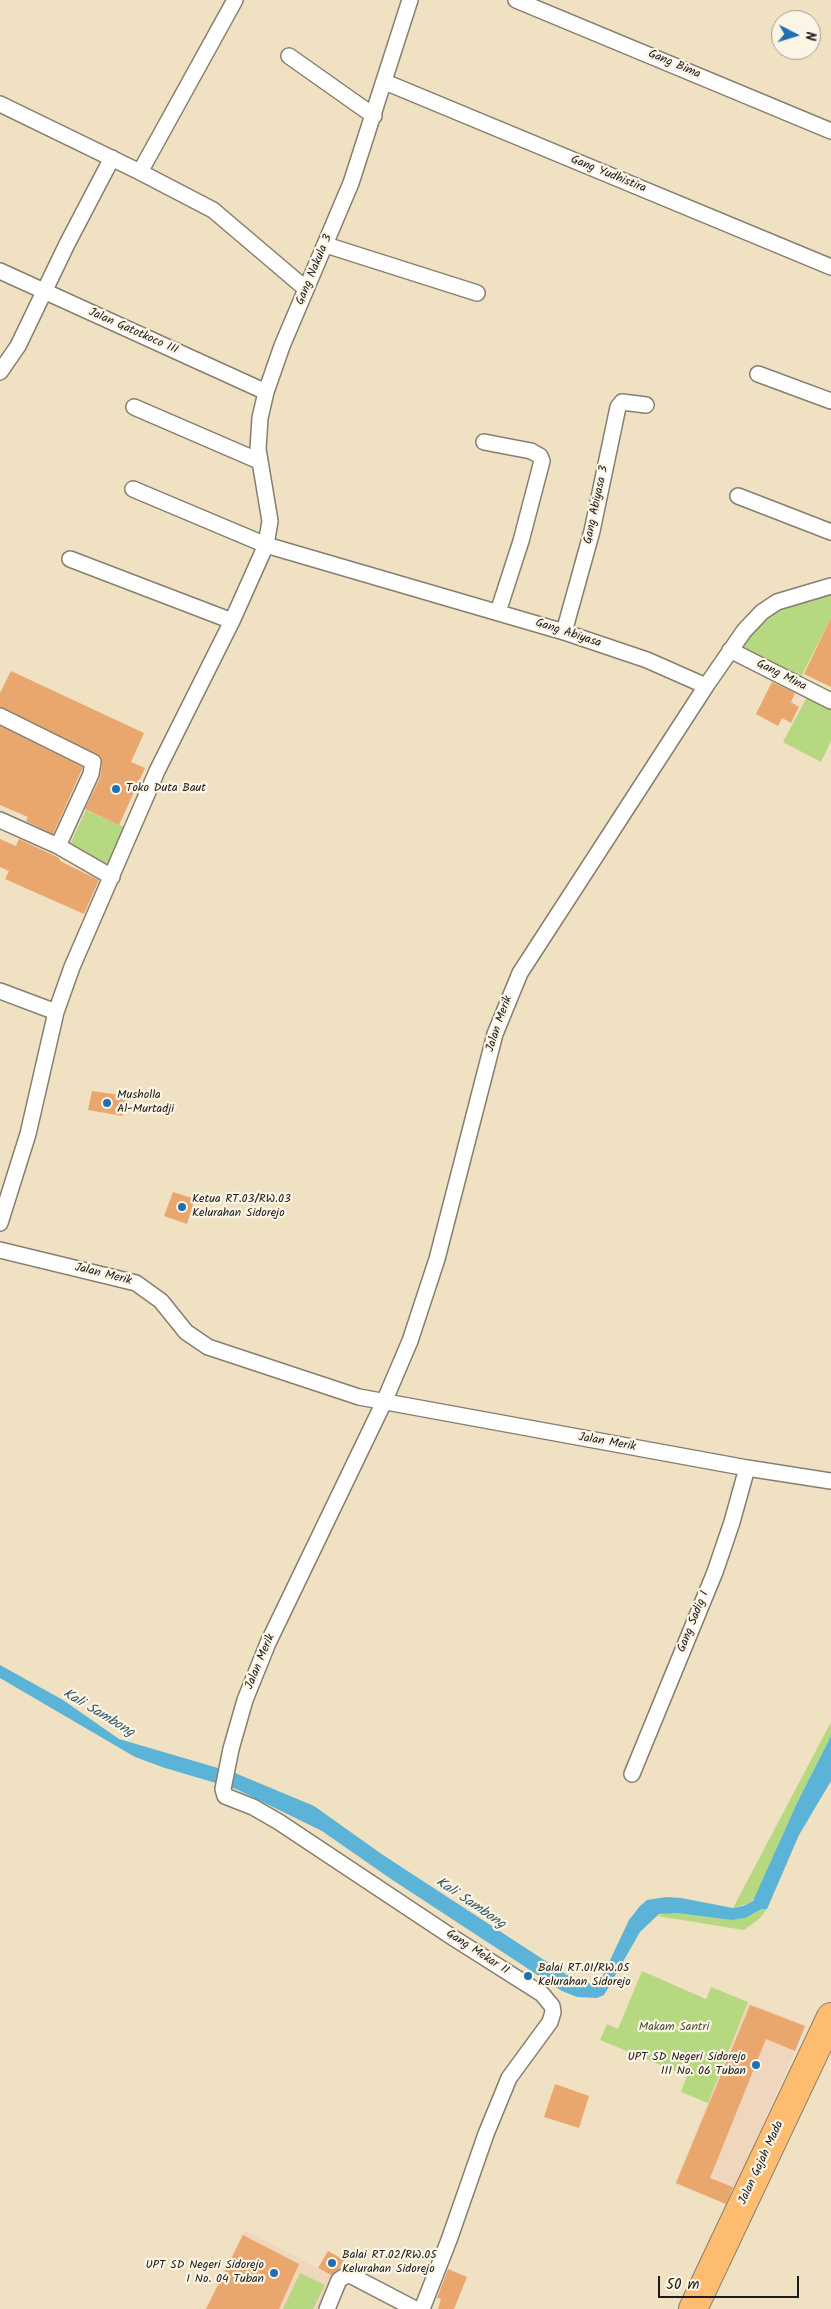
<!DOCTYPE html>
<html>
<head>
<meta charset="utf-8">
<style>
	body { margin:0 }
	#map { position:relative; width:831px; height:2309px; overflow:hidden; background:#f0e1c2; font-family:Kalam,sans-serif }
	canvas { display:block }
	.north { position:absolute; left:771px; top:10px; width:50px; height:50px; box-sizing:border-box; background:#fcf5e5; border:1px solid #a29e95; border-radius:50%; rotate:95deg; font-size:14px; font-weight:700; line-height:20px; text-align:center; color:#1c1c1c }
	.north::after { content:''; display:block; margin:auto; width:18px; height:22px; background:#1f6fb2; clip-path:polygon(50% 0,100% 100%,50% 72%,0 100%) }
	.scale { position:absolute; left:658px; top:2276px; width:141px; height:22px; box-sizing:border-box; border:2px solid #1c1c1c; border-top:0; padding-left:6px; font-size:15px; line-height:18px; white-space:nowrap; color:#1c1c1c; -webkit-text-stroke:4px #fcf5e5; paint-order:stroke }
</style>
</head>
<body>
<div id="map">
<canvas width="831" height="2309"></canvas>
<div class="north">N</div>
<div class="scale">50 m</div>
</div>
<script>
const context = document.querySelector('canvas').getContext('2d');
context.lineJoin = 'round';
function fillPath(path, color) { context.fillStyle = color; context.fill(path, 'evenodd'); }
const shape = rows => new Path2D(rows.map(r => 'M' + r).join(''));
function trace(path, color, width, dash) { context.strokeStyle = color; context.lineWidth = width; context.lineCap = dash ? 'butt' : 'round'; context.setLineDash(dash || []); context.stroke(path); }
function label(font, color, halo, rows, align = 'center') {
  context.font = font + ' Kalam,sans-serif'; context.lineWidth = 4.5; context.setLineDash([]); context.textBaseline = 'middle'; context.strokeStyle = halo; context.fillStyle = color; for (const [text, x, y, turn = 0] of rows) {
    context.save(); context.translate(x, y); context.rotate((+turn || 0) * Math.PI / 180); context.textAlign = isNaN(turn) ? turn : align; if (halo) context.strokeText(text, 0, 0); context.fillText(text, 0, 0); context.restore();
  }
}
fillPath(shape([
	[748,2002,806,2026,727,2205,675,2184],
	[244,2230,334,2277,320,2309,205,2309]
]), '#efd6bc');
fillPath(shape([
	[831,591,831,618,800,679,738,648,770,610],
	[808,695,831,707,831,741,821,762,783,742],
	[86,810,124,827,108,864,69,846],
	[831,1722,831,1736,797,1803,755,1898,749,1903,733,1908],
	[762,1909,767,1909,760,1918,744,1930,657,1916,669,1912,731,1920,753,1914],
	[642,1971,706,1999,711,1987,748,2002,708,2103,681,2092,687,2076,600,2040,607,2024,618,2029],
	[300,2273,325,2285,313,2309,283,2309]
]), '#b5d880');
fillPath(shape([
	[0,1665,63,1700,119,1739,235,1773,314,1806,383,1855,567,1975,591,1984,598,1982,602,1977,629,1920,640,1906,647,1900,666,1897,681,1898,733,1908,743,1906,753,1901,797,1803,831,1736,831,1781,799,1835,767,1909,762,1909,745,1918,731,1920,677,1913,659,1914,640,1932,604,1995,597,1998,577,1997,562,1991,391,1879,322,1831,236,1789,165,1768,135,1757,0,1678]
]), '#5bb3d8');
fillPath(shape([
	[831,618,831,687,804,674],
	[11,671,144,733,131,762,145,768,119,825,85,809,100,778,102,764,101,757,0,707,0,693],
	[772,682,795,693,791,702,799,707,791,723,782,718,778,726,756,714],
	[0,726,83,767,53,834,26,821,28,817,0,805],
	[0,839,16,846,19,839,59,858,60,861,99,880,84,914,5,879,9,871,0,867],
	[92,1091,127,1096,123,1116,88,1110],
	[173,1192,195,1199,187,1224,164,1216],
	[750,2005,805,2026,795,2051,766,2039,710,2178,733,2187,726,2204,676,2183],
	[555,2084,589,2096,579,2128,544,2117],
	[243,2235,299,2264,279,2309,206,2309],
	[328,2251,344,2260,339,2269,331,2275,318,2268],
	[448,2269,467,2277,454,2309,438,2309,441,2299,437,2298]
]), '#e9a76d');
const street = shape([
	[516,0,831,131],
	[289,56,374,116],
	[385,82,831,267],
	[0,104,140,172,213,210,306,289],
	[140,172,235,0],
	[326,245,477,293],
	[0,271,266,392],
	[0,372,18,346,67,244,112,158],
	[758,374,831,401],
	[134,407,259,461],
	[484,442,531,451,540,456,542,461,521,541,498,612],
	[133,489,266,545,564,632,647,660,706,686],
	[738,496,831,532],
	[70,559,232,621],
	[564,632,592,531,618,407,622,402,646,405],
	[730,650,831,701],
	[0,716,93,762,91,774,58,846],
	[0,820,58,846,112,877],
	[0,991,56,1012],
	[0,1223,28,1134,56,1012,72,967,157,771,232,621,266,545,270,521,258,449,260,418,266,392,282,346,351,183,410,0],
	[0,1250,136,1283,161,1301,186,1332,208,1347,359,1397,747,1468,831,1481],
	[632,1774,715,1572,732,1522,747,1468],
	[327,2309,339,2280,348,2274,415,2309],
	[422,2309,449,2240,486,2134,509,2078,550,2022,553,2012,552,2006,542,1994,452,1937,279,1822,253,1807,225,1796,223,1789,231,1749,245,1700,268,1643,384,1402,410,1341,437,1259,495,1034,520,973,706,686,744,631,762,612,777,602,831,586]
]);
const highway = shape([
	[693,2309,831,2017]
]);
trace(street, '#867e6f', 18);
trace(highway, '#867e6f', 30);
trace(street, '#fff', 15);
trace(highway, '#febc70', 28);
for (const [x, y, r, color] of [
	[116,789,5,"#1f6fb2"],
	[107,1103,5,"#1f6fb2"],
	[182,1207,5,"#1f6fb2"],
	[528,1976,5,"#1f6fb2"],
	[756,2065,5,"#1f6fb2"],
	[332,2263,5,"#1f6fb2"],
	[274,2273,5,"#1f6fb2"]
]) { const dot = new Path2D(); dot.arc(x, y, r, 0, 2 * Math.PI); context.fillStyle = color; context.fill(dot); trace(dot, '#fcf5e5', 2); }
label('12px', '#1c1c1c', '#fcf5e5', [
	["Gang Bima",674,65,23],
	["Gang Yudhistira",608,175,22],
	["Gang Nakula 3",315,270,-67],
	["Jalan Gatotkoco III",133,332,24],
	["Gang Abiyasa 3",597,505,-78],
	["Gang Abiyasa",568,634,18],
	["Gang Mina",781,676,27],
	["Jalan Merik",500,1024,-71],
	["Jalan Merik",103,1275,14],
	["Jalan Merik",607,1443,10],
	["Gang Sadig I",694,1622,-68],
	["Jalan Merik",261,1662,-67],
	["Gang Mekar II",477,1953,33],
	["Jalan Gajah Mada",762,2163,-65]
]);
label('12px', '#1c1c1c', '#fcf5e5', [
	["Toko Duta Baut",126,789],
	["Musholla",117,1096],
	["Al-Murtadji",117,1110],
	["Ketua RT.03/RW.03",192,1200],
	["Kelurahan Sidorejo",192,1214],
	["Balai RT.01/RW.05",538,1969],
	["Kelurahan Sidorejo",538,1983],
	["UPT SD Negeri Sidorejo",746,2058,"right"],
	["III No. 06 Tuban",746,2072,"right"],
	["Balai RT.02/RW.05",342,2256],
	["Kelurahan Sidorejo",342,2270],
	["UPT SD Negeri Sidorejo",264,2266,"right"],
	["I No. 04 Tuban",264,2280,"right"]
], 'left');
label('12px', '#4a543a', '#fcf5e5', [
	["Makam Santri",674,2028]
]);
label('italic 14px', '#355867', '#fcf5e5', [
	["Kali Sambong",98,1714,31],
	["Kali Sambong",470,1904,34]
]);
</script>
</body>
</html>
